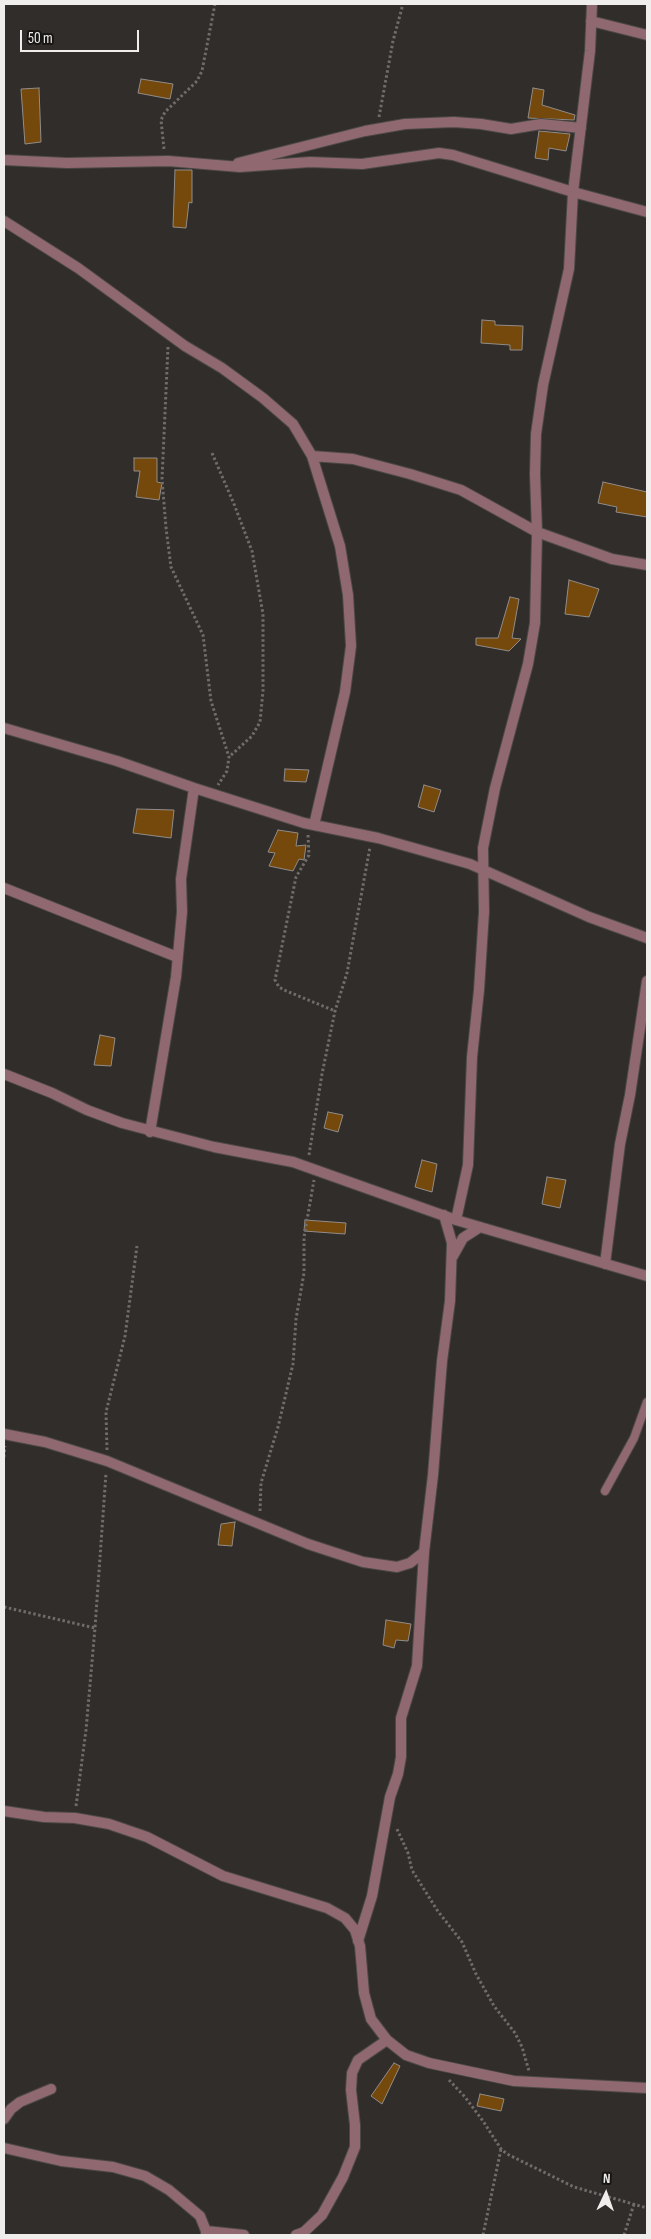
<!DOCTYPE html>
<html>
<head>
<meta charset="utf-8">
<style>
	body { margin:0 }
	#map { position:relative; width:651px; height:2239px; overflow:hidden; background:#302d2a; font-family:"Sofia Sans Condensed",sans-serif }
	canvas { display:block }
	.frame { position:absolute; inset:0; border:5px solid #f0eeec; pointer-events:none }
	.north { position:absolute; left:581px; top:2169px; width:50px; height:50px; -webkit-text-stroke:4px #171514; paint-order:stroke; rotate:3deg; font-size:14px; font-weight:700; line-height:20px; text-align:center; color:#f0eeec }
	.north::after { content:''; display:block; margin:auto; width:18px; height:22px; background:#f0eeec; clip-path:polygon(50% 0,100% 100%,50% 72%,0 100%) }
	.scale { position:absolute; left:20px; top:30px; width:119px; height:22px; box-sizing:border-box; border:2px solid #f0eeec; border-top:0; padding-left:6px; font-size:15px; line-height:18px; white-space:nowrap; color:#f0eeec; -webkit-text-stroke:4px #171514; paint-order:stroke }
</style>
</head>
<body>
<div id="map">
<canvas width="651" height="2239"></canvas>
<div class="frame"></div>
<div class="north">N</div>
<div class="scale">50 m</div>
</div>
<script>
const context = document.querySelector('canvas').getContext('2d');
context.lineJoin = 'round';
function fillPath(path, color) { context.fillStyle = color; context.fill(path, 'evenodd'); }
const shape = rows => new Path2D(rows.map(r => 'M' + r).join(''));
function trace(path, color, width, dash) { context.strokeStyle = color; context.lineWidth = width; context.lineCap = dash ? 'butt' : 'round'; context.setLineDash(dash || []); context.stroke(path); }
const building = shape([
	[141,79,173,84,170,99,138,93,141,79],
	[39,88,41,142,25,144,21,89,39,88],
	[533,88,544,90,542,105,575,115,574,120,528,118,533,88],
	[539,131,570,134,566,151,549,148,548,160,535,158,539,131],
	[175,170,192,170,192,203,189,202,186,228,173,227,175,170],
	[482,320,495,321,495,325,523,326,522,350,510,350,510,345,481,343,482,320],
	[134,458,157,458,157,482,162,483,159,500,136,497,140,471,134,471,134,458],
	[603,482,647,492,647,517,616,512,617,507,598,503,603,482],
	[569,580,599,589,589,617,565,614,569,580],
	[510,597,519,599,512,638,521,639,509,651,476,645,476,638,498,638,510,597],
	[285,769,309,770,306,782,284,781,285,769],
	[424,785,441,790,434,812,418,807,424,785],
	[137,809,174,810,171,838,133,833,137,809],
	[278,830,298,833,296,846,306,845,304,860,299,859,293,871,269,866,275,853,268,852,278,830],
	[100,1035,115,1038,111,1066,94,1065,100,1035],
	[328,1112,343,1115,338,1132,324,1128,328,1112],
	[422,1160,437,1164,432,1192,415,1187,422,1160],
	[547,1177,566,1180,560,1208,542,1204,547,1177],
	[305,1220,346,1223,345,1234,304,1231,305,1220],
	[235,1522,232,1546,218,1545,221,1524,235,1522],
	[386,1620,411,1624,408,1641,396,1640,394,1648,383,1645,386,1620],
	[394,2063,400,2066,382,2104,371,2096,394,2063],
	[480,2094,504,2099,501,2111,477,2106,480,2094]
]);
fillPath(building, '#75480b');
trace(building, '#918d8a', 1);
const lane = shape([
	[605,1491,634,1438,647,1402]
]);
const street = shape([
	[591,21,647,35],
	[4,160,67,163,168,161,240,167,310,162,362,164,439,153,453,155,573,192,647,212],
	[238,163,365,131,405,124,454,122,481,124,511,129,541,124,581,128],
	[4,221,78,268,185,346,222,368,263,398,293,424,312,456,340,546,348,595,351,646,345,692,314,825],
	[312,456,353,459,410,474,461,490,537,532,612,559,647,565],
	[4,728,117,761,194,788,304,823,378,838,470,864,589,917,647,938],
	[4,888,177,957],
	[4,1074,52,1093,87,1110,122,1123,214,1147,293,1162,456,1220,647,1276],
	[150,1132,176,977,182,912,181,879,194,788],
	[456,1220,468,1165,472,1057,479,990,484,912,483,848,495,788,528,664,535,623,537,532,535,474,536,434,543,385,569,269,573,192,590,51,592,4],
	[453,1256,463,1238,480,1227],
	[605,1264,620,1144,630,1095,647,981],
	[4,1434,45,1442,107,1461,308,1544,363,1562,397,1567,410,1563,424,1552],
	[4,1811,44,1817,75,1818,109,1824,147,1837,223,1876,327,1908,345,1918,355,1930,360,1946,364,1993,371,2019,387,2040,406,2055,429,2063,514,2081,647,2088],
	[358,1941,372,1896,390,1797,398,1774,401,1757,401,1718,417,1666,424,1552,433,1475,442,1361,450,1301,452,1243,444,1215],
	[4,2119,11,2109,20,2102,51,2089],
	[4,2148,61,2161,113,2167,145,2176,169,2190,200,2216,206,2231,206,2235],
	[206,2231,244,2235],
	[296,2235,304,2232,322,2215,343,2177,355,2147,355,2125,351,2090,352,2073,358,2060,387,2040]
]);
trace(lane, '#4b4845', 10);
trace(street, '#4b4845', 12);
trace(shape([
	[379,117,393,41,403,4],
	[164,149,161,120,165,112,197,81,202,71,215,4],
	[168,347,162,479,166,528,171,567,203,635,211,701,229,757,227,771,218,785],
	[212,453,234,504,252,551,263,614,263,691,260,722,252,736,229,757],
	[308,835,309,855,296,877,275,980,279,987,284,990,335,1011],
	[309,1155,322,1074,335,1011,347,973,370,847],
	[107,1450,106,1412,125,1336,137,1246],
	[4,1457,5,1446],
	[260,1511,261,1483,278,1427,293,1364,296,1319,304,1273,304,1237,314,1180],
	[4,1607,95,1628],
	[76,1806,86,1730,95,1628,106,1473],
	[397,1829,408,1853,412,1870,437,1910,462,1942,476,1974,494,2006,515,2033,522,2047,529,2071],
	[449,2080,465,2097,483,2121,501,2149,507,2154,574,2187,647,2208],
	[483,2235,501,2149],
	[624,2235,634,2204]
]), '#6f6c6a', 3, [2.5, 2.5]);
trace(lane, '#906870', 8);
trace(street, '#906870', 10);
</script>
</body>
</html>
